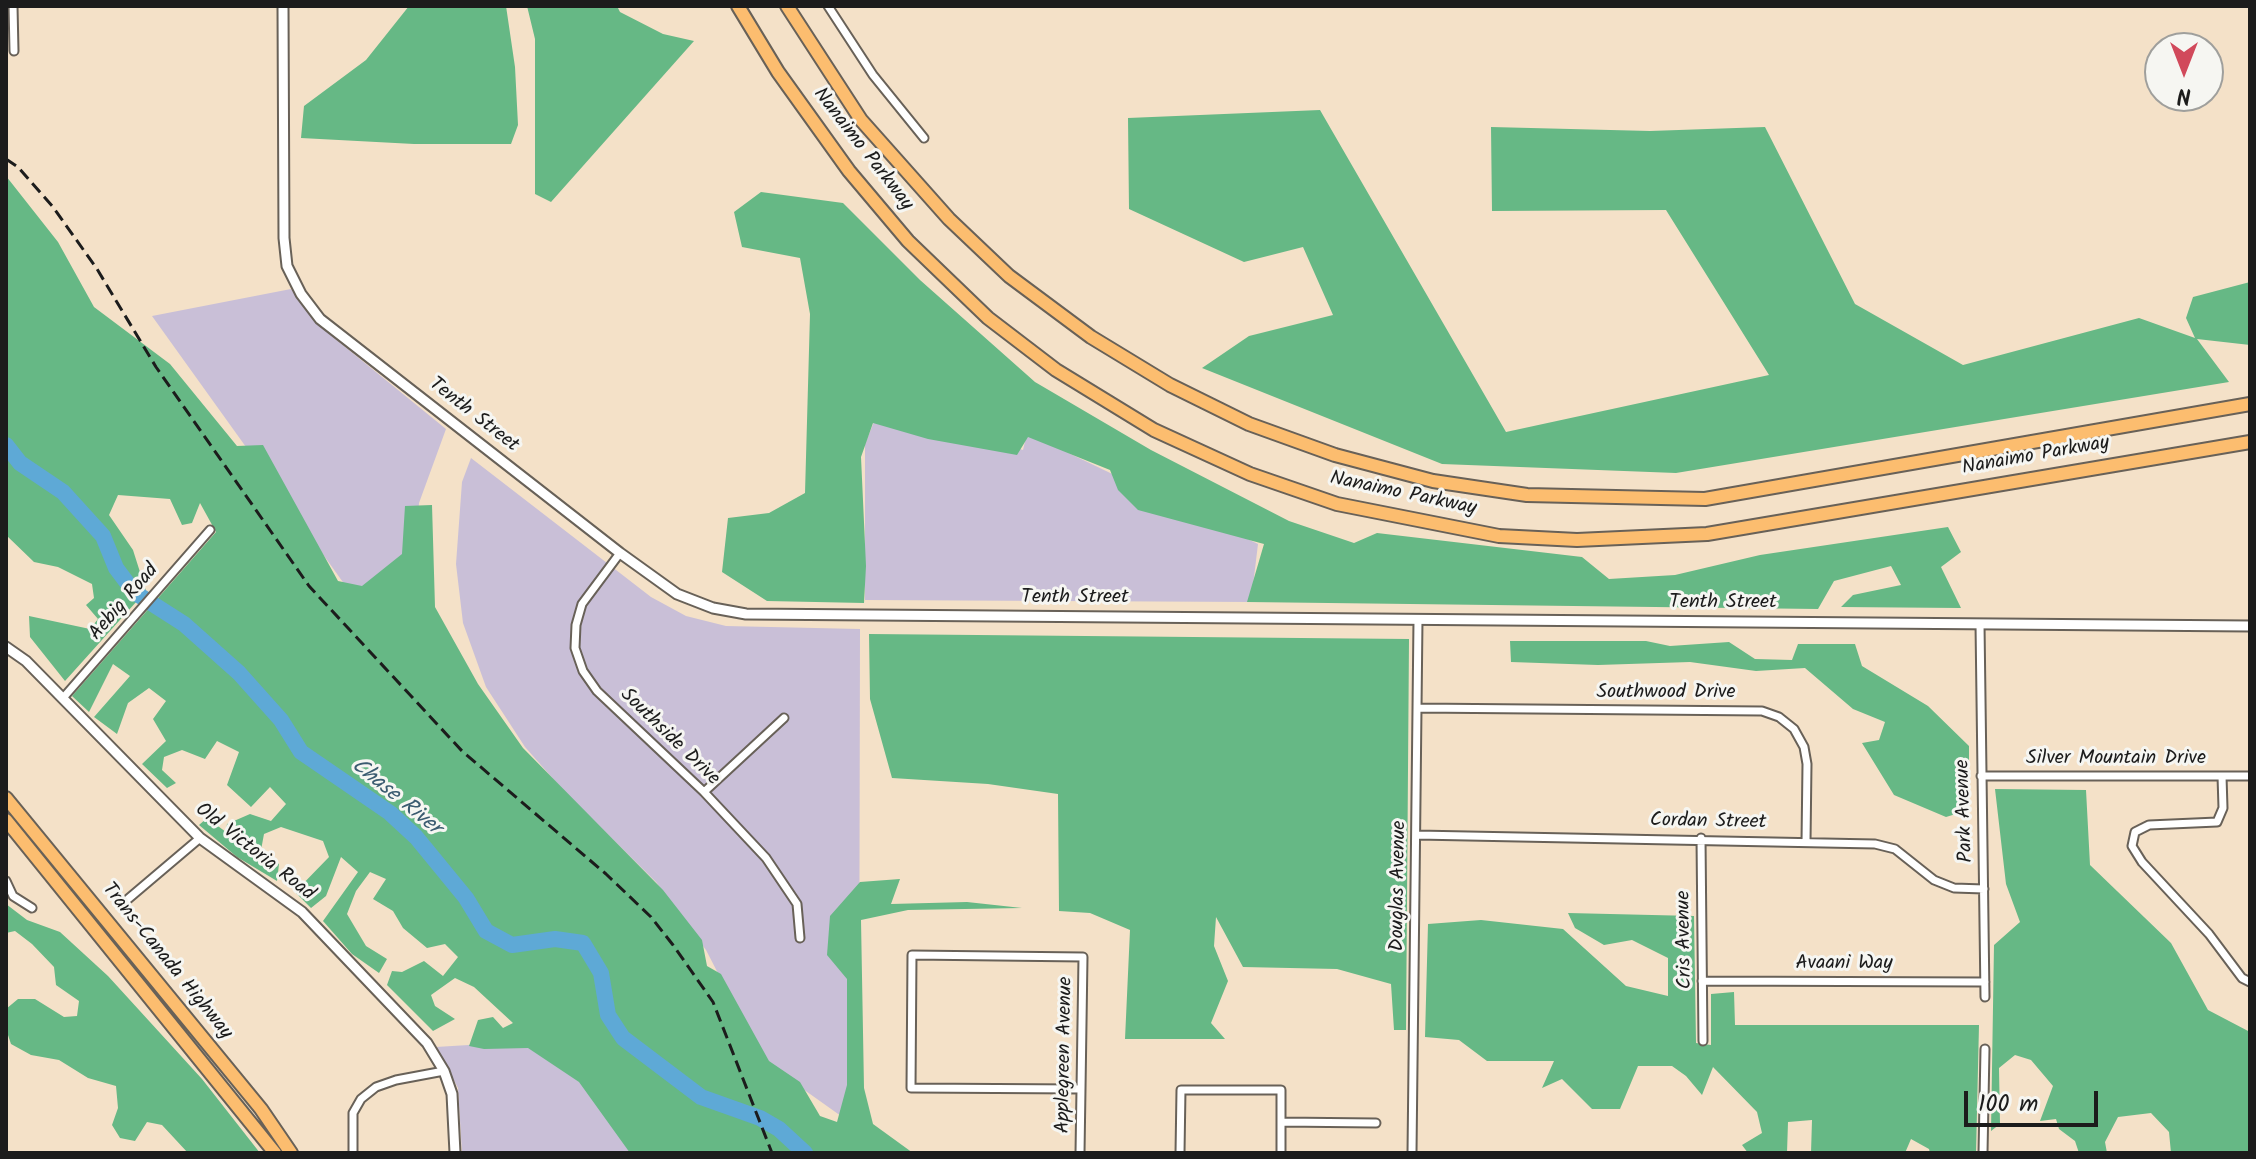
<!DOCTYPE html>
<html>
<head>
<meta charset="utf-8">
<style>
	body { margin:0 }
	#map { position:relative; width:2256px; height:1159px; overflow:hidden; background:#f4e1c8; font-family:Kalam,sans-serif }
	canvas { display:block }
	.frame { position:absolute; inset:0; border:8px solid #1c1c1c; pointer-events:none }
	.north { position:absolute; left:2144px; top:32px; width:80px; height:80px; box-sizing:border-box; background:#f6f6f2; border:2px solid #9f9f9c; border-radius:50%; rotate:180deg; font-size:22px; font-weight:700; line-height:32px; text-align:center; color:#1c1c1c }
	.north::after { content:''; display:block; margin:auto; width:28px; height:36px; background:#d1495b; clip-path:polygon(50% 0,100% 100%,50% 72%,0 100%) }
	.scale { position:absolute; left:1964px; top:1091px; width:134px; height:36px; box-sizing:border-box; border:4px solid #1c1c1c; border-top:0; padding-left:10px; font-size:24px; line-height:28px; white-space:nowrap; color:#1c1c1c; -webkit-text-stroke:6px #f6f6f2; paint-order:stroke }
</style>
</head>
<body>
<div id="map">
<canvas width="2256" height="1159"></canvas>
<div class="frame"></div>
<div class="north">N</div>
<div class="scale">100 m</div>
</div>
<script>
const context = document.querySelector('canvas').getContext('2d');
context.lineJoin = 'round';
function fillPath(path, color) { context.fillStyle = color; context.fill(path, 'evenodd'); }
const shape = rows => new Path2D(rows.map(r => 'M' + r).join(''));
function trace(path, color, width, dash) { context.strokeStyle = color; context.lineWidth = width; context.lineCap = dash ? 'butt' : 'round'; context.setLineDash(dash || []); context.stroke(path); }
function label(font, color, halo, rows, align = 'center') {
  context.font = font + ' Kalam,sans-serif'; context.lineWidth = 6; context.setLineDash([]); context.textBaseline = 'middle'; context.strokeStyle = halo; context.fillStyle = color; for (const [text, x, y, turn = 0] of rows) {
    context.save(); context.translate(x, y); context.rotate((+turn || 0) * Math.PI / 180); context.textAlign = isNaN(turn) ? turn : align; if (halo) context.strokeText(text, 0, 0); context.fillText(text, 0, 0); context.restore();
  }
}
fillPath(shape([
	[291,289,317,324,446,429,419,503,416,549,355,599,152,316],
	[880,407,1023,450,1027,433,1258,544,1251,602,865,600,865,444],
	[471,458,651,597,686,616,726,626,860,629,859,1110,848,1121,772,1067,757,1049,706,950,656,882,563,790,525,747,486,687,463,623,456,564,462,482],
	[550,1040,639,1153,462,1153,458,1088,436,1047]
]), '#c9bfd7');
fillPath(shape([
	[409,6,506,6,515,67,518,125,511,144,414,144,301,138,304,106,366,60],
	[527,6,617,6,620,12,663,34,694,41,551,202,535,194,535,39],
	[1320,110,1506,432,1769,375,1666,210,1492,211,1491,127,1650,131,1765,127,1855,304,1963,365,2139,318,2195,338,2186,318,2193,297,2250,282,2250,345,2197,339,2229,382,1676,473,1442,464,1202,368,1249,336,1333,315,1303,247,1244,262,1129,209,1128,118],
	[6,176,58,242,94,307,170,364,237,446,263,445,338,581,362,586,402,554,405,506,432,505,435,607,478,684,523,748,663,890,702,940,707,966,721,974,769,1061,800,1082,820,1116,837,1122,847,1085,847,979,827,955,830,916,860,882,900,879,891,904,967,902,1022,908,908,910,861,920,864,1088,873,1124,913,1153,630,1153,579,1082,528,1048,484,1049,469,1046,478,1020,493,1017,503,1028,513,1023,474,987,455,978,431,995,435,1006,455,1019,433,1031,387,985,392,971,402,972,424,961,443,976,458,957,445,944,427,948,403,928,393,911,373,899,386,879,370,872,356,891,347,914,366,946,387,959,379,973,352,954,323,921,358,872,341,857,326,896,311,908,295,892,329,857,323,841,281,827,264,834,261,850,279,864,277,881,237,857,199,825,207,818,226,832,227,824,250,814,271,821,286,804,270,787,251,807,227,785,239,752,217,741,205,759,182,750,164,757,162,770,176,783,167,788,142,764,166,741,153,719,166,701,149,688,128,703,117,734,94,717,130,676,113,664,89,712,72,696,216,532,200,503,192,523,182,525,170,499,118,495,109,515,133,550,146,591,65,681,30,637,29,616,90,629,98,619,86,605,94,598,92,584,58,567,34,562,6,535],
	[761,192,843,203,920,280,1035,382,1151,450,1289,521,1354,543,1377,533,1582,557,1609,579,1675,575,1760,555,1948,527,1961,552,1941,567,1961,608,1841,607,1853,595,1901,585,1891,566,1834,581,1818,609,1247,602,1264,544,1138,510,1118,490,1110,470,1028,437,1017,455,928,439,873,423,861,457,866,566,864,603,767,601,722,572,728,518,769,513,805,493,810,314,800,258,742,247,734,212],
	[869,634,1409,639,1406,1030,1394,1030,1391,984,1337,969,1243,967,1216,917,1214,946,1228,981,1211,1023,1225,1039,1125,1039,1130,930,1090,913,1059,911,1058,794,988,784,892,778,870,699],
	[1510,641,1646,641,1670,646,1729,642,1755,659,1792,660,1798,644,1855,644,1862,666,1928,706,1969,746,1969,810,1946,817,1894,795,1862,743,1879,740,1885,722,1853,709,1805,668,1756,671,1690,662,1598,665,1511,662],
	[1995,789,2086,790,2090,865,2171,943,2208,1010,2250,1032,2250,1153,2171,1153,2169,1132,2151,1113,2118,1117,2105,1142,2107,1153,2079,1153,2075,1141,2059,1129,2056,1119,2040,1121,2053,1086,2031,1060,2015,1055,1999,1068,2000,1124,1991,1131,1994,945,2020,922,2006,884],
	[6,904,27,920,60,932,108,976,202,1079,260,1153,188,1153,162,1125,147,1122,135,1141,120,1138,112,1125,118,1108,116,1086,88,1078,59,1060,31,1055,11,1044,6,1029,6,1009,18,999,35,999,64,1017,77,1016,79,1001,56,985,54,967,32,944,15,931,6,933],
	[1568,913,1694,916,1696,1043,1711,1045,1711,994,1734,992,1735,1025,1979,1025,1976,1153,1930,1153,1929,1149,1911,1139,1905,1153,1811,1153,1812,1120,1788,1122,1787,1153,1748,1153,1742,1145,1762,1133,1757,1112,1713,1067,1702,1095,1686,1076,1672,1066,1638,1066,1620,1109,1592,1109,1562,1079,1542,1088,1554,1061,1487,1061,1459,1040,1425,1037,1428,924,1481,920,1563,929,1626,986,1668,996,1668,958,1632,940,1604,945,1575,928]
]), '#66b885');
trace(shape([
	[6,445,20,463,63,492,103,536,116,568,134,592,184,624,239,673,281,720,301,752,390,813,416,837,466,898,486,931,512,945,555,939,583,943,601,973,608,1015,623,1038,701,1097,760,1118,779,1129,805,1153]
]), '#5ea9d6', 16);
const minor = shape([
	[13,6,14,51],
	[828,6,873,75,924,138],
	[620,553,582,604,576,625,575,648,583,671,597,691,704,792,766,858,797,904,800,938],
	[1980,624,1985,997],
	[63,698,210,530],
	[1417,708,1762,711,1779,717,1794,729,1804,747,1807,764,1806,842],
	[1981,776,2250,776],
	[2222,776,2223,808,2217,822,2149,825,2135,832,2132,846,2142,862,2209,934,2242,978,2250,982],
	[704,792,784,718],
	[1417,835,1875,844,1895,849,1934,880,1954,888,1984,889],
	[1701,838,1703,1041],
	[6,881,13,896,32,908],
	[128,899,200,838],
	[1702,981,1985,982],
	[1281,1122,1376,1123],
	[353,1153,353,1113,361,1099,376,1087,396,1080,444,1071],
	[1080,1153,1081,1089,1083,957,912,955,911,1088,1081,1089],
	[1180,1153,1181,1090,1281,1090,1281,1153],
	[1412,1153,1418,620],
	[1983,1153,1985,1049]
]);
const tertiary = shape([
	[283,6,284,238,287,266,301,294,320,319,620,553,677,594,713,608,746,614,2250,626],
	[6,647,26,661,200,838,302,912,427,1043,444,1071,452,1094,455,1153]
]);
const trunk = shape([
	[6,798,261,1109,291,1153],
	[6,820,275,1153]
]);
const motorway = shape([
	[738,6,778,72,849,171,908,241,988,318,1056,370,1154,430,1250,474,1337,504,1499,536,1577,540,1707,534,2250,442],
	[787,6,861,120,949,219,1009,276,1091,337,1170,385,1249,424,1335,455,1433,481,1527,495,1705,499,2250,404]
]);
trace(minor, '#686158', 11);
trace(tertiary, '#686158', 13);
trace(trunk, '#686158', 16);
trace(motorway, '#686158', 16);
trace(minor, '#fff', 7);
trace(tertiary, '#fff', 9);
trace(trunk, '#fcbd6f', 12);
trace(motorway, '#fcbd6f', 12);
trace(shape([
	[6,159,18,167,53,207,97,269,156,367,309,586,462,751,606,874,651,917,673,945,713,1002,772,1153]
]), '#1c1c1c', 3, [12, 6]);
label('20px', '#1c1c1c', '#f6f6f2', [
	["Nanaimo Parkway",862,150,52],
	["Tenth Street",473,416,38],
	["Nanaimo Parkway",2036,457,-10],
	["Nanaimo Parkway",1403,495,12],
	["Tenth Street",1075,599],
	["Aebig Road",125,603,-49],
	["Tenth Street",1723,604],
	["Southwood Drive",1666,694],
	["Southside Drive",669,738,44],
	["Silver Mountain Drive",2116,760],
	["Park Avenue",1966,811,-92],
	["Cordan Street",1708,823,1],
	["Old Victoria Road",254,853,38],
	["Douglas Avenue",1400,886,-89],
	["Cris Avenue",1686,940,-91],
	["Trans-Canada Highway",166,962,51],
	["Avaani Way",1844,965],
	["Applegreen Avenue",1066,1055,-89]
]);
label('italic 22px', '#3a5b70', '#f6f6f2', [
	["Chase River",395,798,39]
]);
</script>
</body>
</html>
